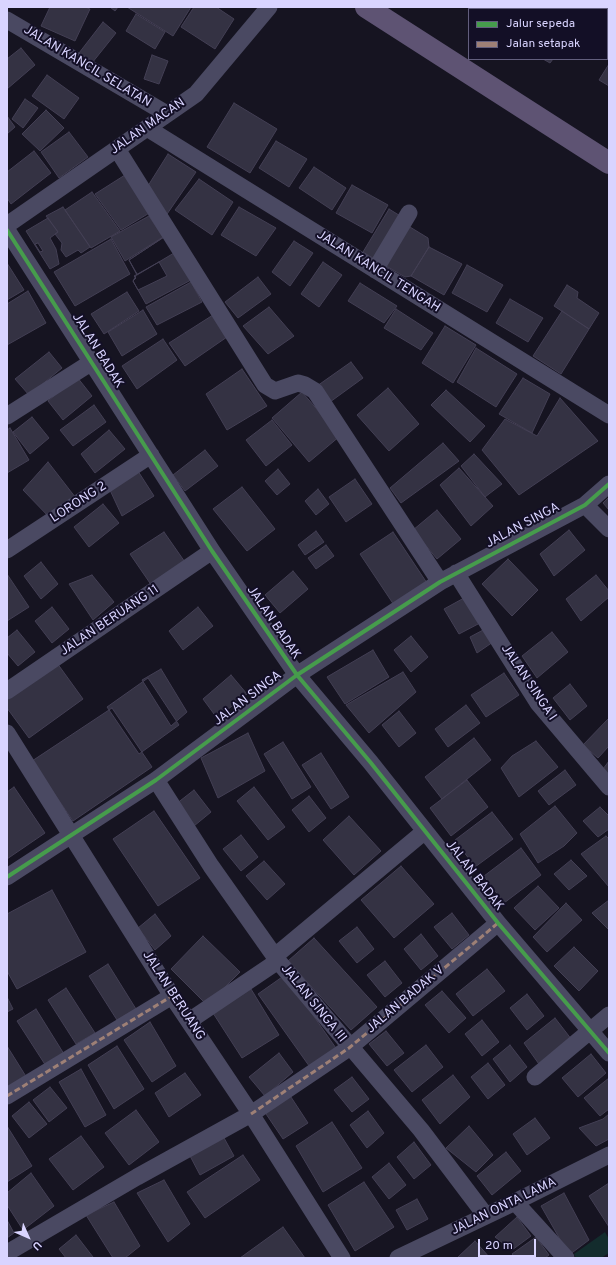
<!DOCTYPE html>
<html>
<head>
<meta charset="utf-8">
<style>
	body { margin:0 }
	#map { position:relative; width:616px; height:1265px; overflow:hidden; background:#161421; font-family:Overpass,sans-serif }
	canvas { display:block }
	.frame { position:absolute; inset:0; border:8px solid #d9d4ff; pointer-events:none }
	.legend { position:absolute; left:468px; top:8px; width:140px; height:52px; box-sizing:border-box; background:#130f26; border:1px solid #625e7d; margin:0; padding:5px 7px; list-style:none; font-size:12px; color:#d9d4ff }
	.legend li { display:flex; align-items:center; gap:8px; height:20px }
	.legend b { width:20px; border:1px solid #625e7d }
	.north { position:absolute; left:8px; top:1217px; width:40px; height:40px; -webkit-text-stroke:3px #130f26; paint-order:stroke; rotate:135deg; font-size:11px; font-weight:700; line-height:16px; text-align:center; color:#d9d4ff }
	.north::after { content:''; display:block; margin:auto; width:14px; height:18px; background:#d9d4ff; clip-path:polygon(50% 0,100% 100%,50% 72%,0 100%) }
	.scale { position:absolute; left:478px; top:1239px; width:58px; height:18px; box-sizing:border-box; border:2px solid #d9d4ff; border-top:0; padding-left:5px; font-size:12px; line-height:14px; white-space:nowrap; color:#d9d4ff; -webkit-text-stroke:3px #130f26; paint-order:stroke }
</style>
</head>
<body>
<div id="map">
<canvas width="616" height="1265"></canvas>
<div class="frame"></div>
<ul class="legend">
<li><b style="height:5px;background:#469c4c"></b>Jalur sepeda</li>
<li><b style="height:5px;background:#9e8076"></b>Jalan setapak</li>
</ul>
<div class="north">U</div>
<div class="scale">20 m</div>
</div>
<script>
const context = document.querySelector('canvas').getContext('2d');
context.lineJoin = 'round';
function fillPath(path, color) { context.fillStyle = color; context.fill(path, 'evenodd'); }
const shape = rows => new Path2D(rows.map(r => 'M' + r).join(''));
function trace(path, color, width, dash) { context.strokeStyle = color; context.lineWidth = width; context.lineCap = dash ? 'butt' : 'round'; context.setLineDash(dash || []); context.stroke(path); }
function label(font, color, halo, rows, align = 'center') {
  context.font = font + ' Overpass,sans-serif'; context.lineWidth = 4; context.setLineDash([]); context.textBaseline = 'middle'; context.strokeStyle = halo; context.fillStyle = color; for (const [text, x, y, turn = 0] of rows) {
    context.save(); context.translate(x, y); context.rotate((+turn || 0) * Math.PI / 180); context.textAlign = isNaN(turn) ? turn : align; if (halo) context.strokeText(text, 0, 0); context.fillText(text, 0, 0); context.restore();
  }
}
fillPath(shape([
	[605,1232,609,1239,609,1253,601,1258,576,1258,574,1254]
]), '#132c2d');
const building = shape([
	[50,7,85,7,90,9,75,41,41,26,50,7],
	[110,7,118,7,115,11,110,7],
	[127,7,191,7,173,36,127,7],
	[194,7,216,7,234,19,215,49,181,27,194,7],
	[532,7,585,7,584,9,530,9,532,7],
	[595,7,609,7,609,47,607,50,607,9,594,9,595,7],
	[136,14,165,32,155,49,126,31,136,14],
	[103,22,116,33,92,63,79,53,103,22],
	[21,48,35,65,7,89,7,59,21,48],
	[152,55,168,61,159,84,144,79,152,55],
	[543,59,553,59,550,63,543,59],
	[609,64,609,86,599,80,609,64],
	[47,75,79,98,64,119,32,96,47,75],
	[25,99,38,108,23,128,12,119,25,99],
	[234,103,277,129,250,173,207,147,234,103],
	[46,110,64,128,40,151,22,134,46,110],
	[7,116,15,127,7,134,7,116],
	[69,132,88,157,59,178,41,152,69,132],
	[276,141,307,159,289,187,259,168,276,141],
	[34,151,51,173,11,204,7,198,7,172,34,151],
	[168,154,196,172,165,217,146,189,168,154],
	[314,167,346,188,332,210,299,188,314,167],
	[125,175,151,212,121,230,95,194,125,175],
	[199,179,233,202,212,235,175,210,199,179],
	[352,185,388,205,372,233,336,213,352,185],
	[92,192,120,231,91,248,65,210,92,192],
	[63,207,90,247,81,253,78,250,66,257,61,250,62,243,55,234,58,232,46,216,63,207],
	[239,207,276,228,256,256,221,235,239,207],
	[389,209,402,217,378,261,363,252,389,209],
	[149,216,163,237,125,261,111,237,149,216],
	[48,218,58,232,50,238,56,249,59,264,50,269,26,231,48,218],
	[405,224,428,238,429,247,411,276,405,277,381,263,405,224],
	[164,237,191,280,146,304,133,281,137,274,129,260,164,237],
	[164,237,174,253,137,275,129,260,164,237],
	[111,239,130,274,75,306,54,272,111,239],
	[294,241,313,253,290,286,272,272,294,241],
	[38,243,43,251,40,252,35,244,38,243],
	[429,247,462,264,444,295,411,276,429,247],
	[159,262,167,276,138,290,133,281,136,278,134,276,159,262],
	[323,262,342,275,319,307,301,294,323,262],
	[7,263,24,290,7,300,7,263],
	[467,265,503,285,487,312,452,293,467,265],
	[258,277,271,294,238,318,225,302,258,277],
	[191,282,202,302,157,325,146,307,191,282],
	[360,283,397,306,384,323,348,301,360,283],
	[567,285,578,292,577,298,599,313,589,329,554,306,567,285],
	[28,291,46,323,7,345,7,304,28,291],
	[127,292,139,311,104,334,91,314,127,292],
	[510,299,543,318,528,342,496,323,510,299],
	[269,307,294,336,268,354,243,326,269,307],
	[396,309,433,333,421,350,384,328,396,309],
	[143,310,157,334,122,356,108,332,143,310],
	[562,311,589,329,561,374,533,356,562,311],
	[213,315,227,337,185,366,169,343,213,315],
	[445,326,476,345,453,383,422,363,445,326],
	[163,339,177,360,137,389,122,366,163,339],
	[476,348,517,374,496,407,457,382,476,348],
	[49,352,62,368,29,395,15,379,49,352],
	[351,362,363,378,330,402,317,386,351,362],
	[242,369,267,406,227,430,206,394,242,369],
	[77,377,92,396,63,420,48,401,77,377],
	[523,378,550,394,532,433,499,414,523,378],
	[388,388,419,424,389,451,357,415,388,388],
	[446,390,485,426,470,442,431,405,446,390],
	[302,392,340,436,309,462,272,418,302,392],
	[560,398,598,441,519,495,482,450,505,419,537,436,560,398],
	[94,405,106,422,73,446,60,430,94,405],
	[32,417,49,438,30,454,13,432,32,417],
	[272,420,292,445,266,466,246,440,272,420],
	[10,428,29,460,7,473,7,430,10,428],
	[109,430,125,449,95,473,81,454,109,430],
	[443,443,459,461,401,503,390,488,443,443],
	[205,450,218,466,185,491,173,475,205,450],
	[474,454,502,484,485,497,461,466,474,454],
	[48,462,79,502,51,519,23,490,48,462],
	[136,468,154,496,122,516,109,488,136,468],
	[459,468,493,506,471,526,440,485,459,468],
	[278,469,290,484,277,495,265,481,278,469],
	[355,479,372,504,346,522,329,497,355,479],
	[242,487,275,529,247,551,213,509,242,487],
	[318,489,329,504,316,515,305,501,318,489],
	[609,497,609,510,603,503,609,497],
	[103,504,119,523,89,547,74,527,103,504],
	[437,510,461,539,437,559,413,530,437,510],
	[569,530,585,550,554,576,540,554,569,530],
	[316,531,324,542,305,555,298,545,316,531],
	[164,532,187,565,154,589,130,554,164,532],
	[393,532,429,586,396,608,360,554,393,532],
	[326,545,334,556,316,569,308,558,326,545],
	[508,559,538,590,512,616,482,584,508,559],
	[41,562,58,584,41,599,24,576,41,562],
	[293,571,308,589,280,613,265,595,293,571],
	[7,574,29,607,7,621,7,574],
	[92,575,114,602,93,620,69,584,92,575],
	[596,575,609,591,609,597,581,621,566,599,596,575],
	[464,598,480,623,459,634,444,609,464,598],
	[52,607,69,629,52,643,35,621,52,607],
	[198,607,213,626,183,650,169,631,198,607],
	[485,629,493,642,477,653,470,637,485,629],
	[17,630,35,652,18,666,7,653,7,638,17,630],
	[552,632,568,652,537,678,522,656,552,632],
	[411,636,428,657,411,672,394,650,411,636],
	[373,650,389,677,345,704,327,677,373,650],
	[57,663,83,699,29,738,7,708,7,699,57,663],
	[161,669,187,712,171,726,142,680,161,669],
	[403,672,416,692,369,733,346,705,403,672],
	[504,673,519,695,486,717,471,695,504,673],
	[231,675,247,694,217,718,203,699,231,675],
	[148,678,179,725,139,754,107,707,148,678],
	[570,684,587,706,570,720,553,698,570,684],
	[466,705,480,723,448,747,435,729,466,705],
	[112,708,152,767,73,821,32,761,112,708],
	[399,711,416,733,399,747,382,725,399,711],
	[609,718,609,746,598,758,583,745,609,718],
	[248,733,265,771,218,798,201,758,248,733],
	[474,738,491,760,442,799,425,777,474,738],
	[536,741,558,767,519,797,501,768,512,756,536,741],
	[283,742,311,787,292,799,264,754,283,742],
	[321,753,349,797,331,809,302,765,321,753],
	[609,761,609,776,603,769,609,761],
	[565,770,576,785,549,805,538,791,565,770],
	[467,780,488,807,451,836,430,808,467,780],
	[14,787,45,833,7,859,7,792,14,787],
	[254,787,285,827,268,840,237,801,254,787],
	[194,790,211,812,194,826,176,804,194,790],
	[309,796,326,818,309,832,292,810,309,796],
	[555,806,577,833,564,846,538,863,520,834,555,806],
	[600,807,609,816,609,829,598,837,583,821,600,807],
	[154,811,200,878,158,906,113,839,154,811],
	[492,812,513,839,475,867,455,840,492,812],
	[349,816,381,851,354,875,323,840,349,816],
	[241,835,258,857,241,871,223,849,241,835],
	[606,836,609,839,609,887,581,854,606,836],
	[521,848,541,875,504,903,484,876,521,848],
	[571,860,587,876,569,890,554,874,571,860],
	[264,861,285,884,267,900,246,876,264,861],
	[401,866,434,904,394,938,361,900,401,866],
	[538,886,559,908,535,930,514,908,538,886],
	[52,890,86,952,17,989,7,971,7,914,52,890],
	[609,900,609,928,608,929,592,913,609,900],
	[566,903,582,920,547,952,533,937,566,903],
	[452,913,469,935,452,949,434,927,452,913],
	[155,914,171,936,155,950,138,928,155,914],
	[357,927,374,949,357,963,339,941,357,927],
	[421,934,438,956,421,970,404,949,421,934],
	[203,936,240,972,207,1005,171,969,203,936],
	[314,938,377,1007,351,1030,288,961,314,938],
	[574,947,598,971,579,991,554,966,574,947],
	[385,961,402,983,385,997,367,975,385,961],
	[108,964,136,1009,117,1020,89,976,108,964],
	[487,969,505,991,473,1016,456,994,487,969],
	[285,975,338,1051,312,1070,258,994,285,975],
	[66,988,95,1033,76,1044,48,1000,66,988],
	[251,989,279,1035,242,1058,213,1013,251,989],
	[442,991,466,1018,449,1033,425,1005,442,991],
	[527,994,544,1016,527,1030,510,1008,527,994],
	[7,997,13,1009,7,1012,7,997],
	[36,1009,64,1054,46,1066,17,1021,36,1009],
	[555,1018,572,1040,541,1067,524,1043,555,1018],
	[482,1020,499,1042,482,1056,465,1034,482,1020],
	[150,1022,176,1066,152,1082,124,1040,150,1022],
	[386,1031,404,1053,387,1066,369,1044,386,1031],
	[426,1045,443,1067,412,1092,394,1070,426,1045],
	[510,1045,527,1067,510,1082,493,1059,510,1045],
	[7,1046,27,1078,7,1088,7,1046],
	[117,1046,144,1089,114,1109,88,1065,117,1046],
	[279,1053,293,1072,265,1096,249,1077,279,1053],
	[591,1054,606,1073,578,1097,562,1078,591,1054],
	[488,1063,505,1085,488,1099,471,1077,488,1063],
	[81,1069,106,1115,85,1127,59,1082,81,1069],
	[185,1073,201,1095,169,1117,155,1093,185,1073],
	[453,1075,470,1097,440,1124,422,1100,453,1075],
	[352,1077,369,1099,352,1112,334,1090,352,1077],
	[609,1078,609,1109,600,1116,584,1098,609,1078],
	[50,1087,67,1108,49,1122,33,1100,50,1087],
	[289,1094,308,1123,283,1139,262,1108,289,1094],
	[29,1102,47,1124,29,1138,12,1116,29,1102],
	[136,1110,159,1142,129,1165,105,1133,136,1110],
	[368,1111,384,1133,367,1148,350,1125,368,1111],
	[609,1114,609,1139,596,1146,579,1128,603,1119,609,1114],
	[535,1118,550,1138,527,1155,513,1134,535,1118],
	[332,1122,362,1168,323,1192,296,1146,332,1122],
	[7,1126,32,1166,7,1182,7,1126],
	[469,1126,493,1155,476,1172,446,1148,469,1126],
	[81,1136,104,1167,73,1190,49,1159,81,1136],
	[223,1136,234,1156,200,1175,189,1154,223,1136],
	[414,1142,431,1165,414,1179,397,1157,414,1142],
	[506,1152,521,1171,492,1195,477,1176,506,1152],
	[243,1155,260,1180,205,1218,187,1192,243,1155],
	[389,1163,406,1185,389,1199,372,1177,389,1163],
	[31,1173,54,1206,23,1230,7,1205,7,1193,31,1173],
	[164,1180,190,1224,168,1242,137,1193,164,1180],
	[364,1182,394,1227,355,1251,328,1205,364,1182],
	[609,1183,609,1227,589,1196,609,1183],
	[564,1193,589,1240,569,1255,541,1206,564,1193],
	[417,1199,428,1219,407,1230,396,1210,417,1199],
	[114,1202,140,1246,125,1258,113,1258,86,1215,114,1202],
	[517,1217,531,1236,512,1250,495,1237,517,1217],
	[7,1220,14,1233,7,1238,7,1220],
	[283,1227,305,1258,240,1258,283,1227],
	[76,1235,93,1257,92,1258,66,1258,59,1249,76,1235],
	[536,1237,549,1255,545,1258,516,1258,512,1254,536,1237],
	[475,1241,490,1258,457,1258,475,1241]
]);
fillPath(building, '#343243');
trace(building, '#433f54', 1);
trace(shape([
	[7,20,167,114],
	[147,128,609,415],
	[117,149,265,385,275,391,298,383,305,385,315,391,440,582],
	[7,225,196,94,269,7],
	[7,230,212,551,297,675,371,763,498,923,609,1053],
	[375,270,409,213],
	[7,416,92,362],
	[585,505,609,529],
	[7,550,151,455],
	[456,573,538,703,609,787],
	[7,691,212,551],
	[7,733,172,996,251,1114,342,1258],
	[156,780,211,866,278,961,421,1130,486,1216],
	[7,877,156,780,297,675,440,582,585,505,609,484],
	[275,956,425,831],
	[189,1021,278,961],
	[535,1077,609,1015],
	[7,1096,172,996],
	[515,1202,566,1258],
	[7,1253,137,1177,251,1114,349,1048,498,923],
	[398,1258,515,1202,609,1155]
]), '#4a4962', 17);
trace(shape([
	[366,7,609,163]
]), '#5e5373', 22);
trace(shape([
	[7,1096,172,996],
	[251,1114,349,1048,498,923]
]), '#9e8076', 3, [6, 3]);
trace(shape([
	[7,230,212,551,297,675,371,763,498,923,609,1053],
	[7,877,156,780,297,675,440,582,585,505,609,484]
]), '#469c4c', 4);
label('13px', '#d9d4ff', '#130f26', [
	["JALAN KANCIL SELATAN",87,67,31],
	["JALAN MACAN",148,127,-35],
	["JALAN KANCIL TENGAH",378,272,32],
	["JALAN BADAK",97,351,58],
	["LORONG 2",79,503,-33],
	["JALAN SINGA",523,526,-28],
	["JALAN BERUANG 11",110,621,-34],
	["JALAN BADAK",273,623,56],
	["JALAN SINGA I",528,683,56],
	["JALAN SINGA",248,699,-37],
	["JALAN BADAK",474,876,52],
	["JALAN BERUANG",173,996,57],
	["JALAN BADAK V",406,1000,-40],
	["JALAN SINGA III",313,1004,51],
	["JALAN ONTA LAMA",504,1207,-26]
]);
</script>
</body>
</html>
